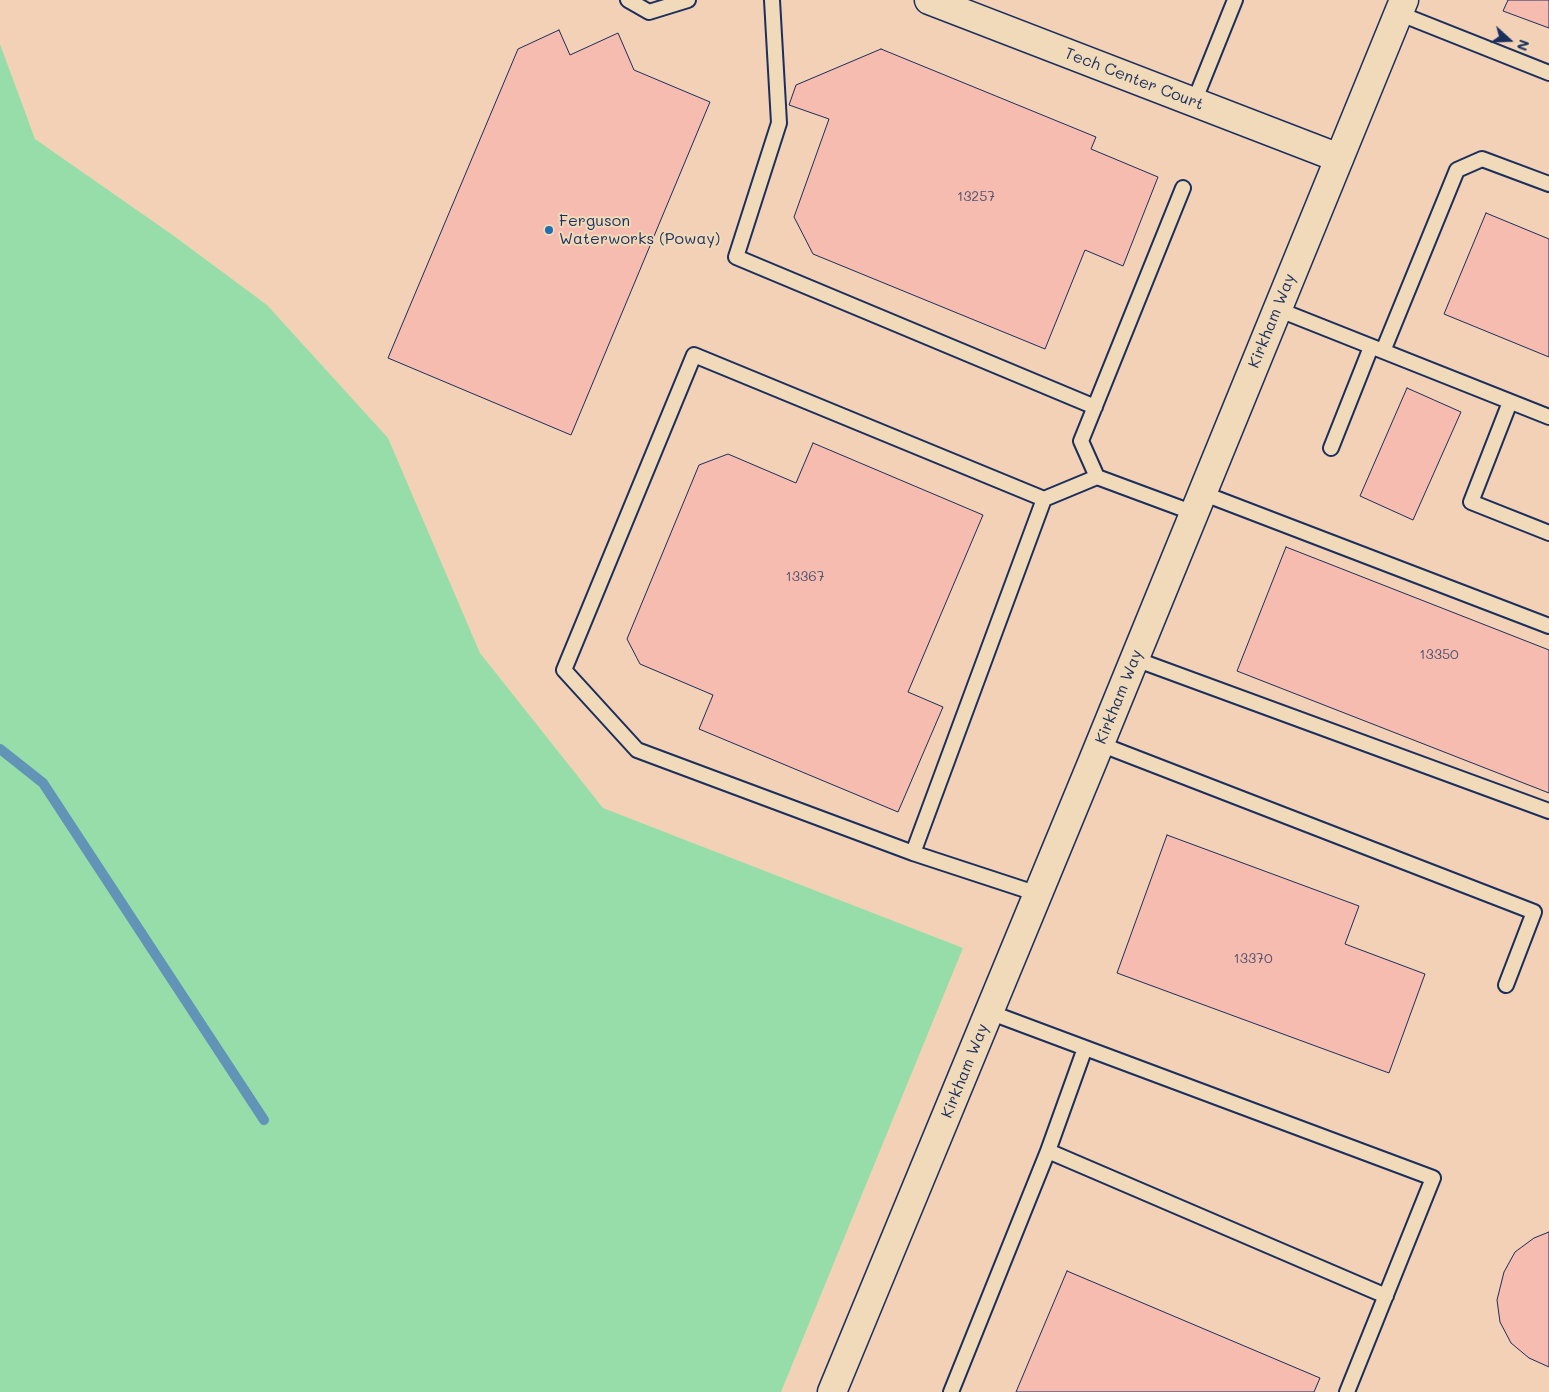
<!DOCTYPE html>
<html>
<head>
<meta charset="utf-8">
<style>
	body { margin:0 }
	#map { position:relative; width:1549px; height:1392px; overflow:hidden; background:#f0dab9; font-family:Mali,sans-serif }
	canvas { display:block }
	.north { position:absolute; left:1484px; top:15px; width:50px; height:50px; -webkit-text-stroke:4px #f0dab9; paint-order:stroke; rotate:110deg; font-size:14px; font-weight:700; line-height:20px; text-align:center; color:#1b2f5e }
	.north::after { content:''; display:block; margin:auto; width:18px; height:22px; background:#1b2f5e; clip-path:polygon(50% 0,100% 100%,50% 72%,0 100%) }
</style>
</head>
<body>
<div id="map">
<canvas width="1549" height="1392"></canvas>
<div class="north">N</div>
</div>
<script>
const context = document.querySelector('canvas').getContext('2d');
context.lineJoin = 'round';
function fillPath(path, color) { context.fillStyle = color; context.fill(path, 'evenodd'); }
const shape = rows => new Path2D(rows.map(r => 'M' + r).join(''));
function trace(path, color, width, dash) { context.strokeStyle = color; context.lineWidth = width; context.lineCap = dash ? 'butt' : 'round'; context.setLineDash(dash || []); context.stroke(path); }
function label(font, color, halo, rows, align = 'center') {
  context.font = font + ' Mali,sans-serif'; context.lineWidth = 4; context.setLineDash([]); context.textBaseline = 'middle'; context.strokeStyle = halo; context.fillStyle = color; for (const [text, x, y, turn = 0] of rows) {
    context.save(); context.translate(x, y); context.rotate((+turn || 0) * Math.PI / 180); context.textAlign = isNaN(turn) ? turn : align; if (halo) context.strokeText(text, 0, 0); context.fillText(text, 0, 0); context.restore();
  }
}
fillPath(shape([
	[0,0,1549,0,1549,1392,781,1392,963,948,603,808,480,653,388,438,267,305,174,236,35,139,0,44]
]), '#f2d1b6');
fillPath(shape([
	[0,44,35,139,174,236,267,305,388,438,480,653,603,808,963,948,781,1392,0,1392]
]), '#97ddaa');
trace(shape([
	[0,749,43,783,264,1120]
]), '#6194b6', 10);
const building = shape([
	[1508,0,1549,0,1549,28,1503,11,1508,0],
	[559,30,570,55,618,33,634,70,710,102,571,435,388,358,518,49,559,30],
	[881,49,1096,137,1091,149,1158,177,1123,266,1085,250,1045,349,813,254,794,217,829,119,789,105,796,85,881,49],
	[1486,213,1549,239,1549,357,1444,314,1486,213],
	[1407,388,1461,412,1413,520,1360,496,1407,388],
	[813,443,983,515,908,692,943,707,898,812,699,729,713,695,640,664,627,639,699,465,728,454,796,483,813,443],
	[1286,547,1549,650,1549,793,1237,671,1286,547],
	[1167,835,1359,906,1345,944,1425,974,1389,1073,1117,973,1167,835],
	[1549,1232,1549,1367,1529,1358,1511,1343,1500,1322,1497,1300,1504,1272,1515,1252,1534,1238,1549,1232],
	[1067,1271,1320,1378,1314,1392,1016,1392,1067,1271]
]);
fillPath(building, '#f6bcaf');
trace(building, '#1b2f5e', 1);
const service = shape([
	[628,0,649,12,688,0],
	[772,0,779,123,736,257,1095,407],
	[1398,13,1549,73],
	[1194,102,1235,0],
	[1183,188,1081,441,1097,477,1194,513],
	[1277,309,1549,417],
	[1383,351,1457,170,1482,159,1549,184],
	[1510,402,1471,502,1549,533],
	[1331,448,1371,347],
	[1202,493,1549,626],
	[1135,659,1549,811],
	[1100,744,1534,912,1506,985],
	[913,853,637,750,564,670,694,355,1044,499],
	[1038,894,913,853,1044,499,1097,477],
	[989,1012,1433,1178,1347,1392],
	[1085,1048,1048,1151,1386,1296],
	[951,1392,1048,1151]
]);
const minor = shape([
	[929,0,1339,158]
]);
const secondary = shape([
	[832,1392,1092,763,1404,0]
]);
trace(service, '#1b2f5e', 18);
trace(minor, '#1b2f5e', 31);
trace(secondary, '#1b2f5e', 31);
trace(service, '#f0dab9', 14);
trace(minor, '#f0dab9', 28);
trace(secondary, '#f0dab9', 28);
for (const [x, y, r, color] of [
	[549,230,5,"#1f6fb2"]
]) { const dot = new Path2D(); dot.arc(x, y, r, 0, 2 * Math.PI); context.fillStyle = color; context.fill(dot); trace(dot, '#f0dab9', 2); }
label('14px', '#525272', null, [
	["13257",976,197],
	["13367",805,577],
	["13350",1439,655],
	["13370",1253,959]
]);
label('16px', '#1b2f5e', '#f0dab9', [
	["Tech Center Court",1134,79,21],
	["Kirkham Way",1272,321,-68],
	["Kirkham Way",1119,697,-68],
	["Kirkham Way",965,1071,-68]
]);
label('16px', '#1b2f5e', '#f0dab9', [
	["Ferguson",559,221],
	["Waterworks (Poway)",559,239]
], 'left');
</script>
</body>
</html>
